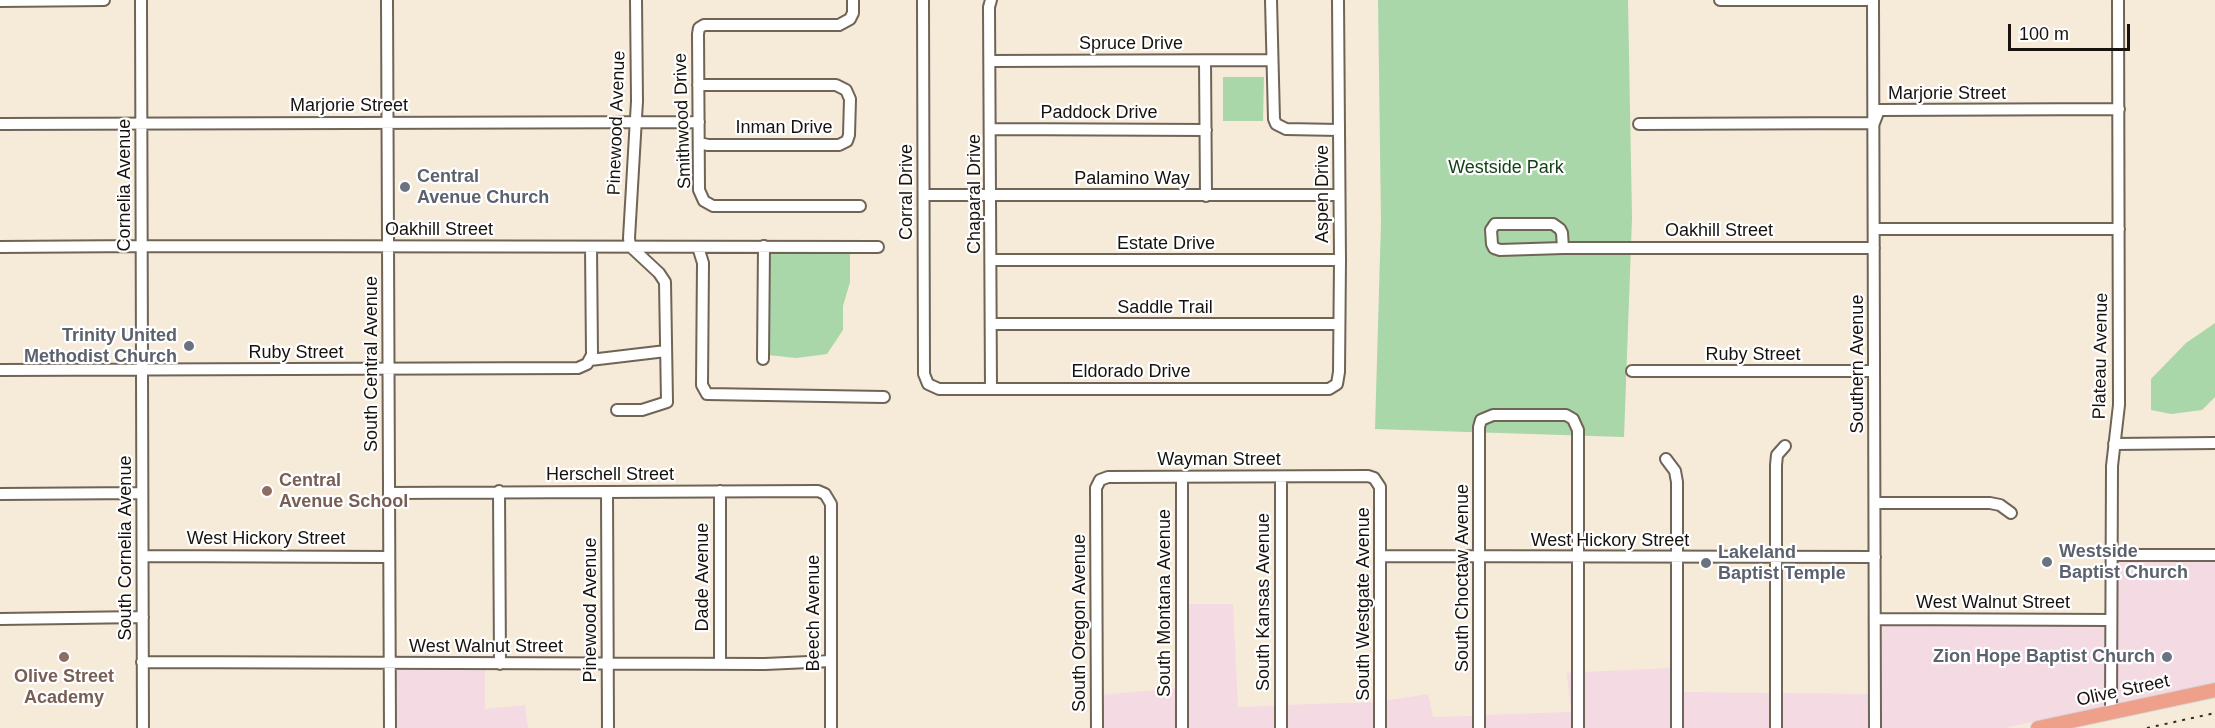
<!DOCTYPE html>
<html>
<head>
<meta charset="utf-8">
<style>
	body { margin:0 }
	#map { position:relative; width:2215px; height:728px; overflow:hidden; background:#f6ead9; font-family:Helvetica,sans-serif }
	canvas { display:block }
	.scale { position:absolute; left:2008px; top:24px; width:122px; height:27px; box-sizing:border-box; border:3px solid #17120d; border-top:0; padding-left:8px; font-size:18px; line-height:21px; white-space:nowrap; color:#17120d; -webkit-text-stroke:4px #fff; paint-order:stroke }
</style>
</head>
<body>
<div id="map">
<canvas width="2215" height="728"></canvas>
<div class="scale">100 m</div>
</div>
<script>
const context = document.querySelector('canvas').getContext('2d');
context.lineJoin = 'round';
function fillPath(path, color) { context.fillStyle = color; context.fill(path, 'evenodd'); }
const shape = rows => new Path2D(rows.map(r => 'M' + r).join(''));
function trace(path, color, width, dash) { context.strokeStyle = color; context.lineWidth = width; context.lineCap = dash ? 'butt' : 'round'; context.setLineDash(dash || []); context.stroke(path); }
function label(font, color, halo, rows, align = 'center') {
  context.font = font + ' Helvetica,sans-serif'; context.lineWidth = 4.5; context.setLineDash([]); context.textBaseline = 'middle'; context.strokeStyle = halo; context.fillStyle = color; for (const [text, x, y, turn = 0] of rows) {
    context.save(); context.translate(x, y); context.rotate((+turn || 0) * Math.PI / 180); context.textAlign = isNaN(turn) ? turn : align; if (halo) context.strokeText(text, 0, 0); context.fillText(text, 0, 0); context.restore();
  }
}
fillPath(shape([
	[2116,560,2215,560,2215,683,2115,704],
	[1186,604,1233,604,1238,707,1277,706,1277,728,1187,728],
	[1867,615,1871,615,1871,728,1780,728,1780,693,1868,694],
	[1879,624,2107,625,2107,706,2004,728,1879,728],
	[394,668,485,668,485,709,525,705,528,728,394,728],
	[1673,668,1673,728,1582,728,1582,672],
	[1574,672,1574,728,1484,728,1484,715,1571,712,1567,673],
	[1178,688,1178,728,1101,728,1101,695],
	[1682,692,1772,693,1772,728,1682,728],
	[1428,694,1433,717,1475,716,1475,728,1384,728,1384,701],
	[1376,702,1376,728,1285,728,1285,705]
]), '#f3dae3');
fillPath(shape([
	[1378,0,1628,0,1632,218,1624,437,1375,429,1381,222],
	[1223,77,1264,77,1263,121,1223,121],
	[769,251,850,251,850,282,843,306,843,330,827,354,796,358,768,355],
	[2215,323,2215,397,2202,410,2171,414,2151,410,2151,379,2186,343]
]), '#a9d7a9');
const minor = shape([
	[141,0,143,728],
	[387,0,390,728],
	[853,0,853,13,850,19,839,25,704,25,699,28,698,34,699,190,704,201,713,206,860,206],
	[923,0,924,374,928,384,939,389,1329,389,1337,384,1339,372,1340,260,1338,0],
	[991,0,989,7,991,389],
	[1271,0,1274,119,1276,124,1286,129,1339,130],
	[1720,0,1867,0],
	[1873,0,1875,728],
	[0,1,104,0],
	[991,61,1271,60],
	[1205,61,1206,196],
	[698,85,836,85,846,90,850,99,849,135,847,141,839,145,708,145,699,143],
	[0,124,699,122],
	[1639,124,1874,123,1879,110,2119,109],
	[991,129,1206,130],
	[924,195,1339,195],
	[1874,229,2119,229],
	[0,247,141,246,878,247],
	[698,247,703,263,702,385,707,394,884,397],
	[1563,248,1562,233,1560,229,1553,224,1495,224,1491,230,1492,244,1494,248,1500,250,1563,248,1874,248],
	[991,260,1340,260],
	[992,324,1339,324],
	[763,359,764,246],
	[590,360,666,351],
	[0,370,578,368,587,364,592,355,591,247],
	[1632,371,1874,371],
	[617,410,642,410,667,402,665,282,659,273,630,246,629,238,637,101,636,0],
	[2114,444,2215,443],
	[1666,459,1675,471,1677,482,1677,728],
	[1182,477,1182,728],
	[1281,477,1281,728],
	[499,491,500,664],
	[720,491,720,662],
	[607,492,608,728],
	[389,493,818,491,825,494,831,504,831,728],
	[0,494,142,493],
	[1875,503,1990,503,2000,505,2011,513],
	[2112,555,2215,555],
	[143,556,389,557],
	[1380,556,1875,557],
	[0,619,143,617],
	[1875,619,2111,620],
	[142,662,765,664,831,661],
	[2111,712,2112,466,2119,405,2118,0],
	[1097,728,1096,488,1100,480,1108,477,1368,476,1374,478,1380,487,1380,728],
	[1479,728,1479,427,1481,420,1493,415,1566,415,1573,419,1578,430,1578,728],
	[1776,728,1776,465,1777,455,1785,446]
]);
const major = shape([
	[2038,728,2215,690]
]);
trace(minor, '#6f6456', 14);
trace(major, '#d5d4d3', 16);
trace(minor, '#fff', 10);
trace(major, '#efa08b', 14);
trace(shape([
	[2147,728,2215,713]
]), '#302a24', 2, [3, 6]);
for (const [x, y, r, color] of [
	[405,187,6,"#6b7280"],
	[189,346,6,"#6b7280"],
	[267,491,6,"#8d6e63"],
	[2047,562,6,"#6b7280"],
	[1706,563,6,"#6b7280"],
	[64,657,6,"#8d6e63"],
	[2167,657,6,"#6b7280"]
]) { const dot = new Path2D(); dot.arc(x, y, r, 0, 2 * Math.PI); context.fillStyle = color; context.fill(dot); trace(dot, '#fff', 2); }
label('18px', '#17120d', '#fff', [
	["Spruce Drive",1131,44],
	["Marjorie Street",1947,94],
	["Marjorie Street",349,106],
	["Paddock Drive",1099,113],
	["Smithwood Drive",683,121,-92],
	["Pinewood Avenue",617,123,-88],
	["Inman Drive",784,128],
	["Palamino Way",1132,179],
	["Cornelia Avenue",125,185,-90],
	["Corral Drive",907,192,-90],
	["Chaparal Drive",975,194,-90],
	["Aspen Drive",1323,194,-90],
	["Oakhill Street",439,230],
	["Oakhill Street",1719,231],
	["Estate Drive",1166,244],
	["Saddle Trail",1165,308],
	["Ruby Street",296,353],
	["Ruby Street",1753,355],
	["Plateau Avenue",2101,356,-89],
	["South Central Avenue",372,364,-90],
	["Southern Avenue",1858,364,-90],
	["Eldorado Drive",1131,372],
	["Wayman Street",1219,460],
	["Herschell Street",610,475],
	["West Hickory Street",266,539],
	["West Hickory Street",1610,541],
	["South Cornelia Avenue",126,548,-90],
	["Dade Avenue",703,577,-90],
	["South Choctaw Avenue",1463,578,-90],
	["South Kansas Avenue",1264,602,-90],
	["South Montana Avenue",1165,603,-90],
	["West Walnut Street",1993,603],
	["South Westgate Avenue",1364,604,-90],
	["Pinewood Avenue",591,610,-90],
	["Beech Avenue",814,613,-90],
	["South Oregon Avenue",1080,623,-90],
	["West Walnut Street",486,647],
	["Olive Street",2123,691,-12]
]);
label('18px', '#124216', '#fff', [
	["Westside Park",1506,168]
]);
label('bold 18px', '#5b616d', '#fff', [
	["Central",417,177],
	["Avenue Church",417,198],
	["Trinity United",177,336,"right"],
	["Methodist Church",177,357,"right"],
	["Westside",2059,552],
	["Baptist Church",2059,573],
	["Lakeland",1718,553],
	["Baptist Temple",1718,574],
	["Zion Hope Baptist Church",2155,657,"right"]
], 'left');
label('bold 18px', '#785e54', '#fff', [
	["Central",279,481],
	["Avenue School",279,502],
	["Olive Street",64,677,"center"],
	["Academy",64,698,"center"]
], 'left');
</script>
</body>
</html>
